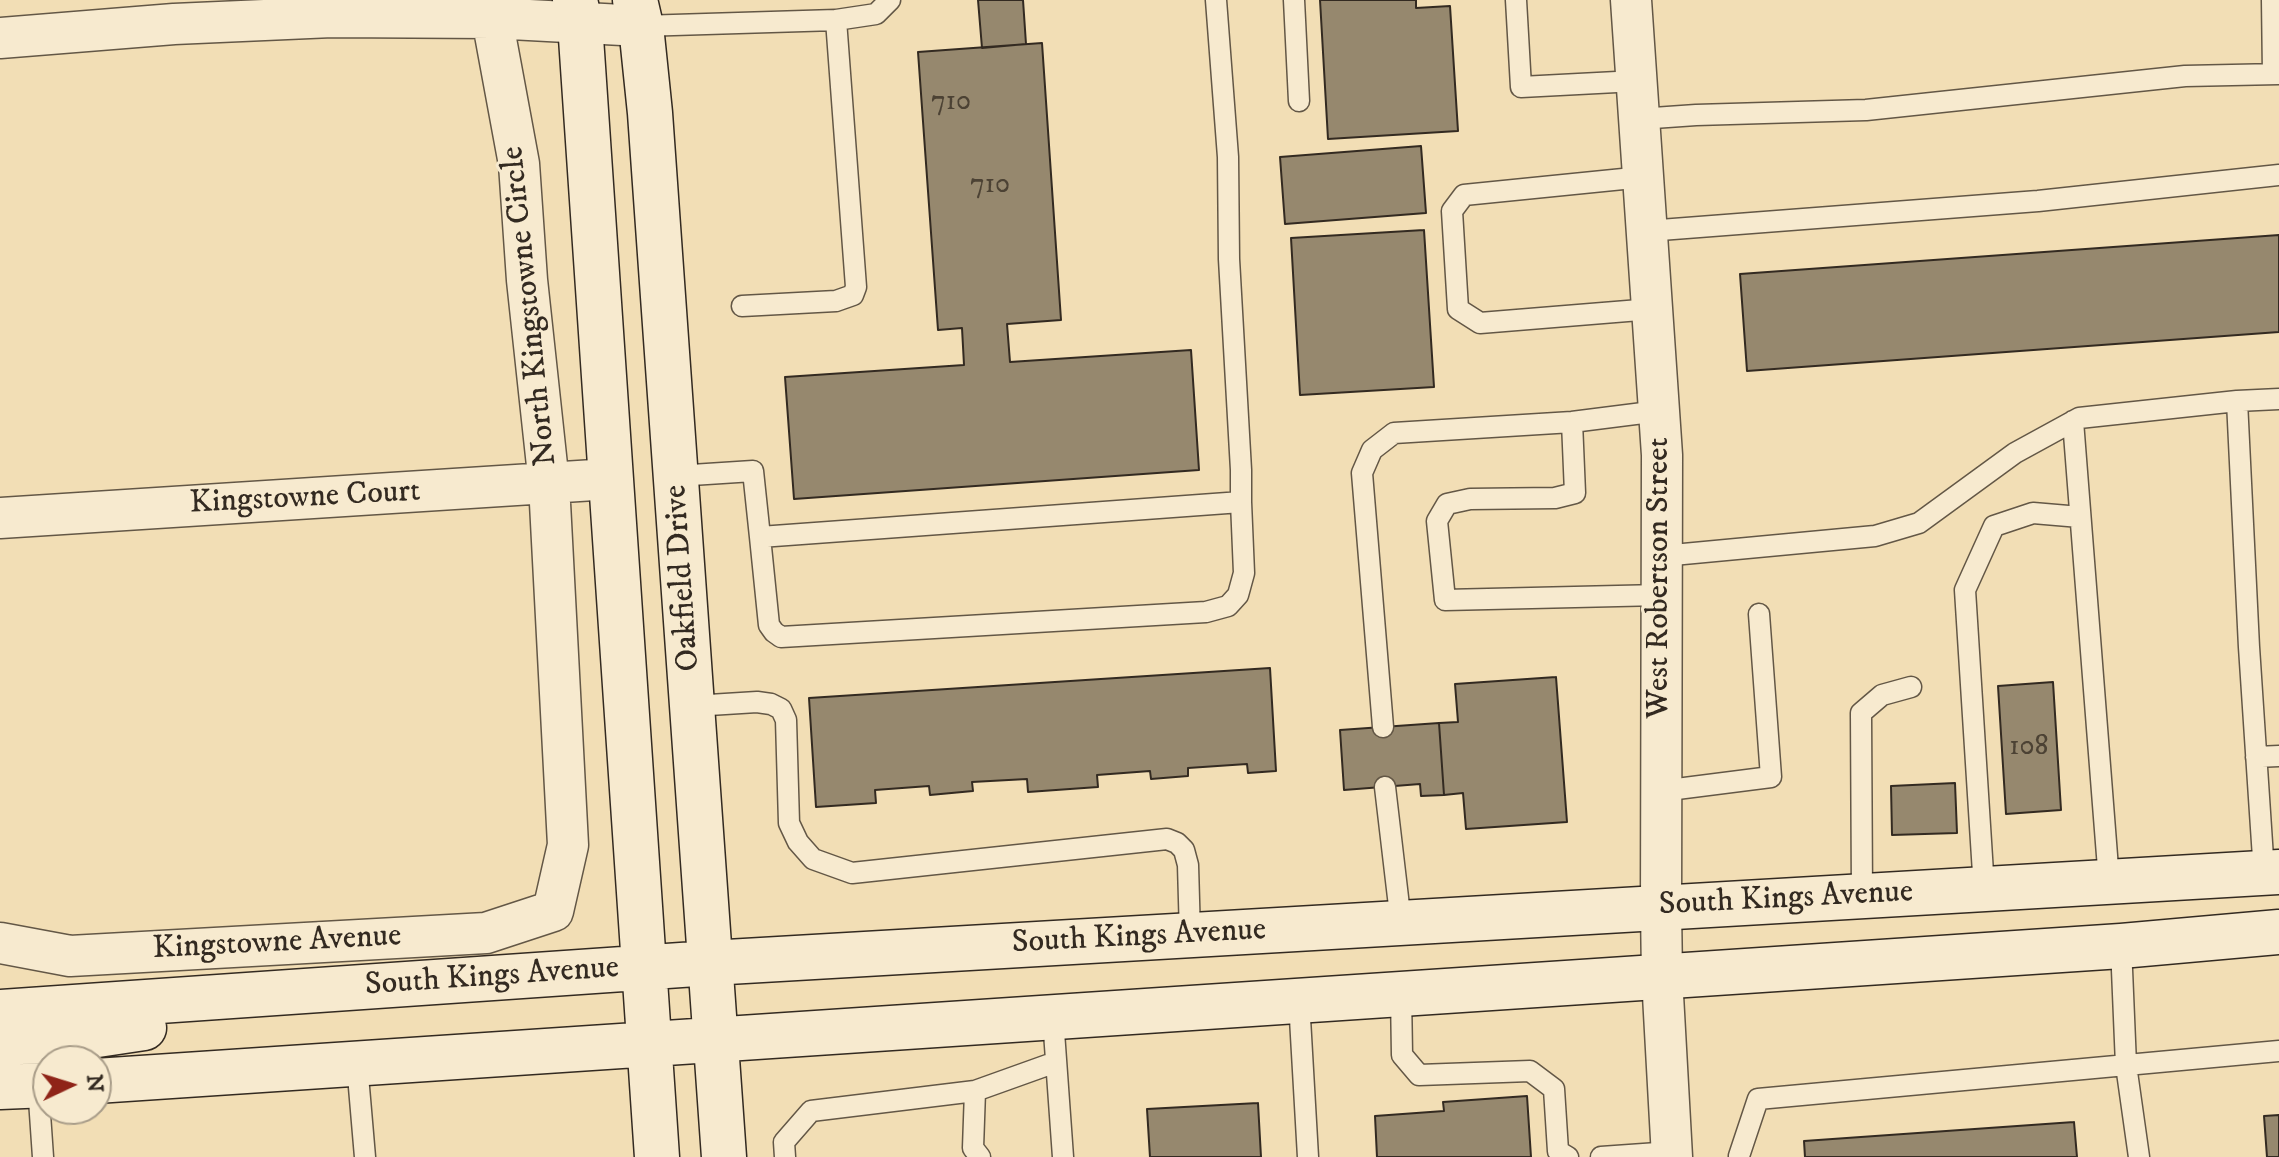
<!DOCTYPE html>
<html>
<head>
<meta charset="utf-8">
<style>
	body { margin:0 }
	#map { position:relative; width:2279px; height:1157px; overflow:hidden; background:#f2deb5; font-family:"IM FELL DW Pica",serif }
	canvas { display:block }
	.north { position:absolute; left:32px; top:1045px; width:80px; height:80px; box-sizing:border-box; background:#f7eacf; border:2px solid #a99d89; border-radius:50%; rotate:86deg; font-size:22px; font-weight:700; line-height:32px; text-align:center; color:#332a21 }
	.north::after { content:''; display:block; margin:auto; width:28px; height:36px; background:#8f2418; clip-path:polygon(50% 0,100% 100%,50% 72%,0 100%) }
</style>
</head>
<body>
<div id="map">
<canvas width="2279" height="1157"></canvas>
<div class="north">N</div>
</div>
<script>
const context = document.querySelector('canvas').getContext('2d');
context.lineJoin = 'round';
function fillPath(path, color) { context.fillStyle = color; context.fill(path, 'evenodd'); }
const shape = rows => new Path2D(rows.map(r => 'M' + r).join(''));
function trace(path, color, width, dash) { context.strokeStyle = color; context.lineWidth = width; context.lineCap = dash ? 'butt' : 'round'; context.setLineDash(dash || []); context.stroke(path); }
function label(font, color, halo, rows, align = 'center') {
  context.font = font + ' "IM FELL DW Pica",serif'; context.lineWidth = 6; context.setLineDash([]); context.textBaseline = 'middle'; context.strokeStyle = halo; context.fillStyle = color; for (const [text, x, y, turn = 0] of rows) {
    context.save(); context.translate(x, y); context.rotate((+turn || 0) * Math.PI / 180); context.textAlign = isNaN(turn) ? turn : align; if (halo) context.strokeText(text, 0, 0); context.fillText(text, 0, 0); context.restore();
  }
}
const building = shape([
	[978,0,1023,0,1026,44,982,48,978,0],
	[1320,0,1416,0,1416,8,1450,6,1458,131,1328,139,1320,0],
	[1042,43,1061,320,1007,324,1010,362,1191,350,1199,470,794,499,785,377,964,365,962,328,938,330,918,52,1042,43],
	[1421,146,1426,213,1285,224,1280,157,1421,146],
	[1424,230,1434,387,1300,395,1291,238,1424,230],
	[2279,235,2279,332,1747,371,1740,274,2279,235],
	[1270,668,1276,771,1248,773,1247,764,1188,768,1188,776,1151,779,1150,771,1097,775,1098,787,1028,792,1027,779,972,782,973,791,930,795,929,786,875,790,876,803,816,807,809,698,1270,668],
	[1556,677,1567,822,1466,829,1463,793,1444,795,1439,723,1458,722,1455,684,1556,677],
	[2053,682,2061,810,2006,814,1998,686,2053,682],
	[1439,723,1444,795,1421,796,1420,784,1344,790,1340,730,1439,723],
	[1955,783,1957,833,1892,835,1891,786,1955,783],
	[1527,1096,1531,1157,1377,1157,1375,1116,1444,1111,1443,1102,1527,1096],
	[1258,1103,1261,1157,1150,1157,1147,1109,1258,1103],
	[2279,1115,2279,1157,2267,1157,2264,1116,2279,1115],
	[2074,1122,2077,1157,1805,1157,1804,1141,2074,1122]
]);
fillPath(building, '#96886e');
trace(building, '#332a21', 2);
const lane = shape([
	[1216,0,1228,157,1229,259,1241,470,1241,502],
	[1294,0,1299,101],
	[1516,0,1521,87,1636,81],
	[2272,0,2273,74],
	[641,26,836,20],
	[1639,119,1696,115,1866,110,2185,76,2279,74],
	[1643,177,1464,195,1452,211,1458,309,1480,323,1652,309],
	[1647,231,2038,201,2279,175],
	[742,306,836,301,853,295,856,287,836,20,876,14,890,0],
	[2073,421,2109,881],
	[1572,422,1575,493,1555,498,1470,499,1447,504,1437,521,1445,600,1661,595],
	[676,476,753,471,760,537,769,625,774,632,781,637,1206,612,1228,606,1238,595,1244,573,1241,502,760,537],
	[1662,556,1875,536,1919,523,2015,453,2079,418,2237,401],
	[693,706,757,702,771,704,781,709,786,720,789,823,798,842,813,859,852,873,1167,839,1177,843,1184,850,1188,865,1190,935],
	[1383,727,1362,473,1372,450,1394,433,1572,422,1659,411],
	[2256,757,2279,756],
	[1385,787,1401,923],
	[1661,791,1771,777,1759,614],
	[2264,873,2249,647,2237,401,2279,399],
	[1984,889,1965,590,1994,526,2033,513,2080,517],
	[1862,896,1861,713,1882,695,1911,687],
	[2121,946,2126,1065,2139,1157],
	[1401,994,1402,1055,1419,1075,1530,1071,1554,1089,1558,1151,1568,1157],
	[1299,1001,1308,1157],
	[1053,1018,1063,1157],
	[357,1064,365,1157],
	[38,1085,43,1157],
	[975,1091,973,1148,980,1157],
	[1739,1156,1758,1099,2279,1051],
	[785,1157,784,1142,811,1111,975,1091,1056,1062],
	[1601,1157,1672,1152]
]);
const street = shape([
	[1631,0,1662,455,1661,908,1662,977,1672,1157],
	[0,38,174,24,332,17,492,18,641,26],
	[0,518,610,479],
	[0,943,70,956,486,933,553,911,568,845,549,484,527,280,519,164,492,18]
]);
const secondary = shape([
	[575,0,580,23,657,1157],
	[635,0,641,26,650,113,724,1157],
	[0,1012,710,963,2279,872],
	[0,1043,64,1040,144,1028],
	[96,1081,2121,946,2279,932],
	[0,1087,48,1085]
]);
trace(lane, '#635746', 23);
trace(street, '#635746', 43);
trace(secondary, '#332a21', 47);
trace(lane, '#f7eacf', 20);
trace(street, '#f7eacf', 40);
trace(secondary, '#f7eacf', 44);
label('28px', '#4c4234', null, [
	["710",951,103],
	["710",990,186],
	["108",2029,748]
]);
label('32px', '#332a21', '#f7eacf', [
	["North Kingstowne Circle",531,306,-96],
	["Kingstowne Court",305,499,-3],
	["Oakfield Drive",684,578,-94],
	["West Robertson Street",1660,578,-90],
	["South Kings Avenue",1786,900,-3],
	["South Kings Avenue",1139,938,-3],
	["Kingstowne Avenue",277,944,-3],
	["South Kings Avenue",492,978,-4]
]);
</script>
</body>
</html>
